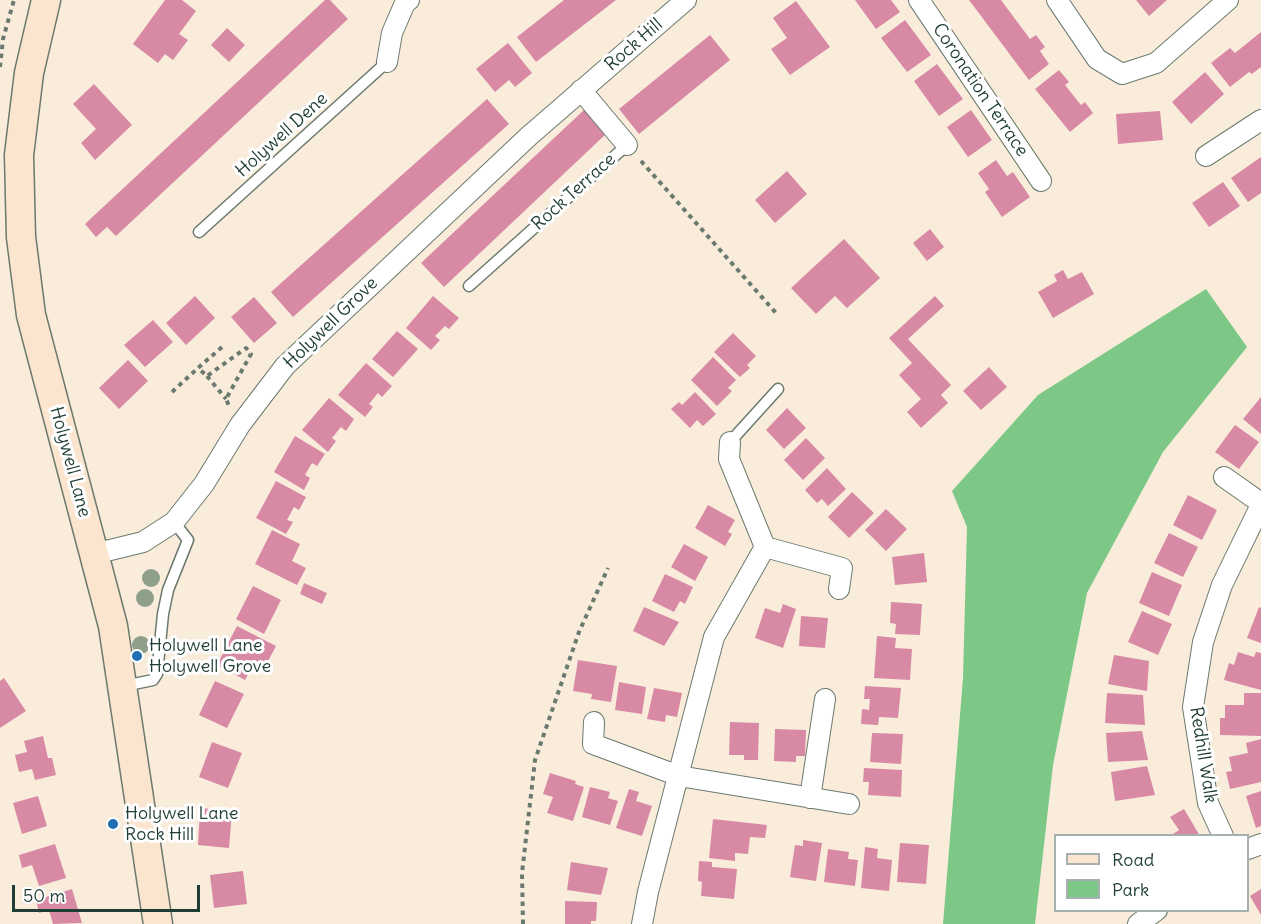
<!DOCTYPE html>
<html>
<head>
<meta charset="utf-8">
<style>
	body { margin:0 }
	#map { position:relative; width:1261px; height:924px; overflow:hidden; background:#f9ecdb; font-family:Delius,sans-serif }
	canvas { display:block }
	.legend { position:absolute; left:1054px; top:834px; width:195px; height:78px; box-sizing:border-box; background:#fff; border:2px solid #a5b1ae; margin:0; padding:8px 10px; list-style:none; font-size:18px; color:#1f3d34 }
	.legend li { display:flex; align-items:center; gap:12px; height:30px }
	.legend b { width:30px; border:2px solid #a5b1ae }
	.scale { position:absolute; left:12px; top:885px; width:188px; height:27px; box-sizing:border-box; border:3px solid #1f3d34; border-top:0; padding-left:8px; font-size:18px; line-height:21px; white-space:nowrap; color:#1f3d34; -webkit-text-stroke:4px #fff; paint-order:stroke }
</style>
</head>
<body>
<div id="map">
<canvas width="1261" height="924"></canvas>
<ul class="legend">
<li><b style="height:8px;background:#fce5cf"></b>Road</li>
<li><b style="height:16px;background:#7dc886"></b>Park</li>
</ul>
<div class="scale">50 m</div>
</div>
<script>
const context = document.querySelector('canvas').getContext('2d');
context.lineJoin = 'round';
function fillPath(path, color) { context.fillStyle = color; context.fill(path, 'evenodd'); }
const shape = rows => new Path2D(rows.map(r => 'M' + r).join(''));
function trace(path, color, width, dash) { context.strokeStyle = color; context.lineWidth = width; context.lineCap = dash ? 'butt' : 'round'; context.setLineDash(dash || []); context.stroke(path); }
function label(font, color, halo, rows, align = 'center') {
  context.font = font + ' Delius,sans-serif'; context.lineWidth = 6; context.setLineDash([]); context.textBaseline = 'middle'; context.strokeStyle = halo; context.fillStyle = color; for (const [text, x, y, turn = 0] of rows) {
    context.save(); context.translate(x, y); context.rotate((+turn || 0) * Math.PI / 180); context.textAlign = isNaN(turn) ? turn : align; if (halo) context.strokeText(text, 0, 0); context.fillText(text, 0, 0); context.restore();
  }
}
fillPath(shape([
	[1206,289,1247,347,1163,452,1087,593,1053,765,1035,924,943,924,963,678,967,527,952,491,1038,395]
]), '#7dc886');
fillPath(shape([
	[165,0,182,0,196,11,179,34,188,40,173,60,165,54,158,63,133,44],
	[325,0,330,0,348,19,116,236,107,227,96,237,85,224],
	[564,0,616,0,536,62,517,37],
	[855,0,891,0,900,12,876,29],
	[969,0,1001,0,1030,39,1036,35,1045,47,1040,51,1049,64,1029,80],
	[1136,0,1167,0,1149,16],
	[796,1,830,47,790,75,771,49,787,38,773,18],
	[905,20,931,55,907,72,881,38],
	[227,28,245,45,229,62,211,45],
	[1261,32,1261,67,1252,74,1249,72,1230,87,1211,63,1230,48,1235,53],
	[710,35,730,60,639,134,619,109],
	[508,43,532,73,515,87,509,80,495,92,476,69],
	[937,64,963,99,939,116,914,81],
	[1059,70,1069,82,1065,85,1081,105,1085,102,1093,113,1070,132,1035,89],
	[1205,72,1224,94,1191,124,1172,102],
	[94,84,132,125,95,160,81,143,96,129,73,104],
	[487,99,509,124,293,317,271,292],
	[585,109,607,133,444,287,421,263],
	[971,110,992,140,968,157,947,127],
	[1160,111,1163,140,1118,144,1116,114],
	[1261,157,1261,193,1248,202,1231,178],
	[996,160,1007,176,1013,172,1030,197,1002,217,985,192,989,189,978,173],
	[787,171,807,194,775,223,755,200],
	[1223,182,1240,206,1209,227,1192,203],
	[930,229,944,247,927,261,913,243],
	[844,239,880,278,847,308,835,296,816,314,791,288],
	[1063,270,1068,279,1082,272,1094,294,1053,318,1038,292,1057,281,1054,275],
	[195,296,215,318,186,345,166,323],
	[433,296,459,318,449,329,445,326,435,336,440,340,431,350,406,328],
	[935,296,944,306,908,339,951,385,941,395,948,403,921,428,907,412,921,399,899,375,912,363,889,338],
	[254,297,277,323,254,343,231,317],
	[153,320,173,342,145,367,124,345],
	[397,331,418,349,393,377,372,359],
	[733,333,756,356,747,365,750,368,740,377,714,352],
	[713,357,736,380,728,388,732,391,717,406,691,380],
	[128,360,148,381,119,409,99,388],
	[366,363,392,386,382,397,378,393,369,404,373,407,365,417,338,395],
	[989,367,1007,387,981,410,963,391],
	[695,392,716,414,703,426,697,420,690,428,671,409,679,402,682,405],
	[1261,397,1261,434,1243,419],
	[329,398,354,419,346,431,341,427,332,438,336,441,328,452,302,430],
	[787,408,806,428,784,449,766,430],
	[1235,425,1259,442,1239,469,1215,452],
	[295,436,325,454,317,466,312,463,305,475,310,478,304,490,274,472],
	[806,438,825,458,803,480,784,460],
	[827,468,846,489,828,506,822,499,817,503,805,490],
	[276,481,306,497,299,510,294,507,287,520,293,522,286,534,256,518],
	[852,492,874,513,849,538,828,517],
	[1188,495,1217,510,1202,540,1173,525],
	[708,505,735,520,728,532,732,534,725,546,695,528],
	[886,509,907,529,886,551,865,530],
	[272,530,300,544,292,561,306,568,297,585,255,564],
	[1169,533,1198,547,1183,577,1154,563],
	[684,544,708,557,695,581,671,567],
	[924,553,927,582,895,585,892,557],
	[1152,572,1182,585,1169,616,1139,603],
	[665,574,693,587,685,604,680,601,674,612,652,601],
	[304,583,327,593,322,604,300,594],
	[253,586,281,600,264,634,236,619],
	[891,602,922,604,920,635,895,634,896,624,890,623],
	[783,604,796,609,783,648,755,638,765,608,780,613],
	[644,607,679,622,664,646,633,631],
	[1259,607,1261,608,1261,643,1247,638],
	[1142,611,1172,624,1158,655,1128,642],
	[801,616,828,618,825,648,799,646],
	[237,626,276,646,265,667,255,662,245,680,217,665],
	[877,636,896,638,895,648,912,649,910,680,874,678],
	[1238,652,1254,657,1256,652,1261,653,1261,690,1224,680,1229,663,1234,665],
	[1114,655,1149,661,1147,691,1108,684],
	[578,660,617,666,611,702,591,699,592,694,573,691],
	[4,678,26,711,0,728,0,681],
	[215,681,244,694,227,728,199,715],
	[619,682,646,687,642,714,615,710],
	[865,686,901,688,898,718,879,717,878,725,861,724,862,709,869,710,870,699,864,699],
	[654,688,682,693,677,717,666,715,665,722,647,719],
	[1107,693,1143,695,1145,725,1105,723],
	[1244,693,1261,693,1261,736,1220,735,1220,718,1225,718,1225,705,1244,705],
	[730,722,759,723,758,760,744,760,744,755,729,755],
	[775,729,806,730,805,756,796,756,796,762,774,761],
	[1142,731,1148,760,1108,762,1106,733],
	[872,733,903,734,901,764,870,762],
	[43,736,48,758,52,758,56,775,35,780,32,769,19,772,15,755,27,752,24,741],
	[1261,739,1261,782,1230,789,1226,772,1232,771,1229,757,1248,753,1246,743],
	[212,742,242,753,228,788,199,777],
	[1147,766,1155,795,1115,801,1111,772],
	[864,768,902,770,901,797,868,795,869,782,863,782],
	[550,773,576,781,575,784,584,787,573,821,547,813,553,797,543,794],
	[590,787,610,792,608,798,618,801,610,825,582,817],
	[629,789,639,792,636,801,652,806,642,836,616,828],
	[1261,791,1261,826,1256,828,1246,796],
	[38,796,47,826,22,834,13,803],
	[200,808,232,811,229,848,198,845],
	[1184,809,1200,836,1170,836,1179,830,1170,817],
	[713,819,767,825,765,838,750,837,748,854,735,853,735,861,709,858],
	[803,840,822,843,816,881,790,877,795,845,803,846],
	[900,843,929,845,926,884,897,882],
	[55,844,66,878,39,886,32,865,22,868,19,855],
	[865,847,878,849,877,858,892,860,889,891,861,888],
	[828,849,849,852,848,859,858,860,855,886,824,882],
	[699,861,712,862,712,867,737,869,734,899,701,896,702,882,698,881],
	[571,862,608,868,601,895,567,890],
	[243,871,247,904,214,908,210,875],
	[72,889,82,923,53,924,49,910,39,913,36,900],
	[1261,889,1261,915,1250,896],
	[565,901,597,902,596,921,591,921,591,924,565,924]
]), '#d88aa5');
const lane = shape([
	[199,232,387,62],
	[469,286,627,145],
	[730,442,778,389],
	[124,686,153,680,157,674,163,614,168,590,188,540,174,522]
]);
const street = shape([
	[919,0,1041,181],
	[1057,0,1097,59,1122,74,1156,63,1228,0],
	[387,62,392,33,405,3,409,0],
	[581,90,627,145],
	[1206,156,1261,120],
	[1224,477,1261,503],
	[765,547,842,568,839,589],
	[94,554,143,542,174,522,204,484,240,425,285,366,529,136,686,0],
	[594,722,593,744,679,776,849,804],
	[810,798,825,699],
	[1223,836,1208,803,1193,707,1203,642,1222,585,1261,505],
	[1248,849,1261,844],
	[642,924,648,892,714,637,765,547,729,459,730,442],
	[1138,924,1157,910]
]);
const secondary = shape([
	[46,0,29,73,19,155,21,237,31,315,113,626,158,924]
]);
trace(lane, '#6b7a6e', 13);
trace(street, '#6b7a6e', 22);
trace(secondary, '#6b7a6e', 31);
trace(shape([
	[0,67,3,39,14,0],
	[641,161,776,313],
	[222,347,198,368,207,376,246,348,251,354,226,399,229,406],
	[207,376,226,399],
	[172,392,198,368],
	[523,924,522,873,535,760,579,632,608,568]
]), '#6b7a6e', 4, [4.5, 4.5]);
trace(lane, '#fff', 10);
trace(street, '#fff', 20);
trace(secondary, '#fce5cf', 28);
context.fillStyle = '#8e9f8a';
for (const [x, y] of [
	[151,578],
	[145,598],
	[141,645]
]) { context.beginPath(); context.arc(x, y, 9, 0, 2 * Math.PI); context.fill(); }
for (const [x, y, r, color] of [
	[137,656,6,"#1f6fb2"],
	[113,824,6,"#1f6fb2"]
]) { const dot = new Path2D(); dot.arc(x, y, r, 0, 2 * Math.PI); context.fillStyle = color; context.fill(dot); trace(dot, '#fff', 2); }
label('18px', '#1f3d34', '#fff', [
	["Rock Hill",634,45,-41],
	["Coronation Terrace",980,90,56],
	["Holywell Dene",282,135,-42],
	["Rock Terrace",574,192,-42],
	["Holywell Grove",331,323,-44],
	["Holywell Lane",70,462,75],
	["Redhill Walk",1203,755,81]
]);
label('18px', '#1f3d34', '#fff', [
	["Holywell Lane",149,646],
	["Holywell Grove",149,667],
	["Holywell Lane",125,814],
	["Rock Hill",125,835]
], 'left');
</script>
</body>
</html>
